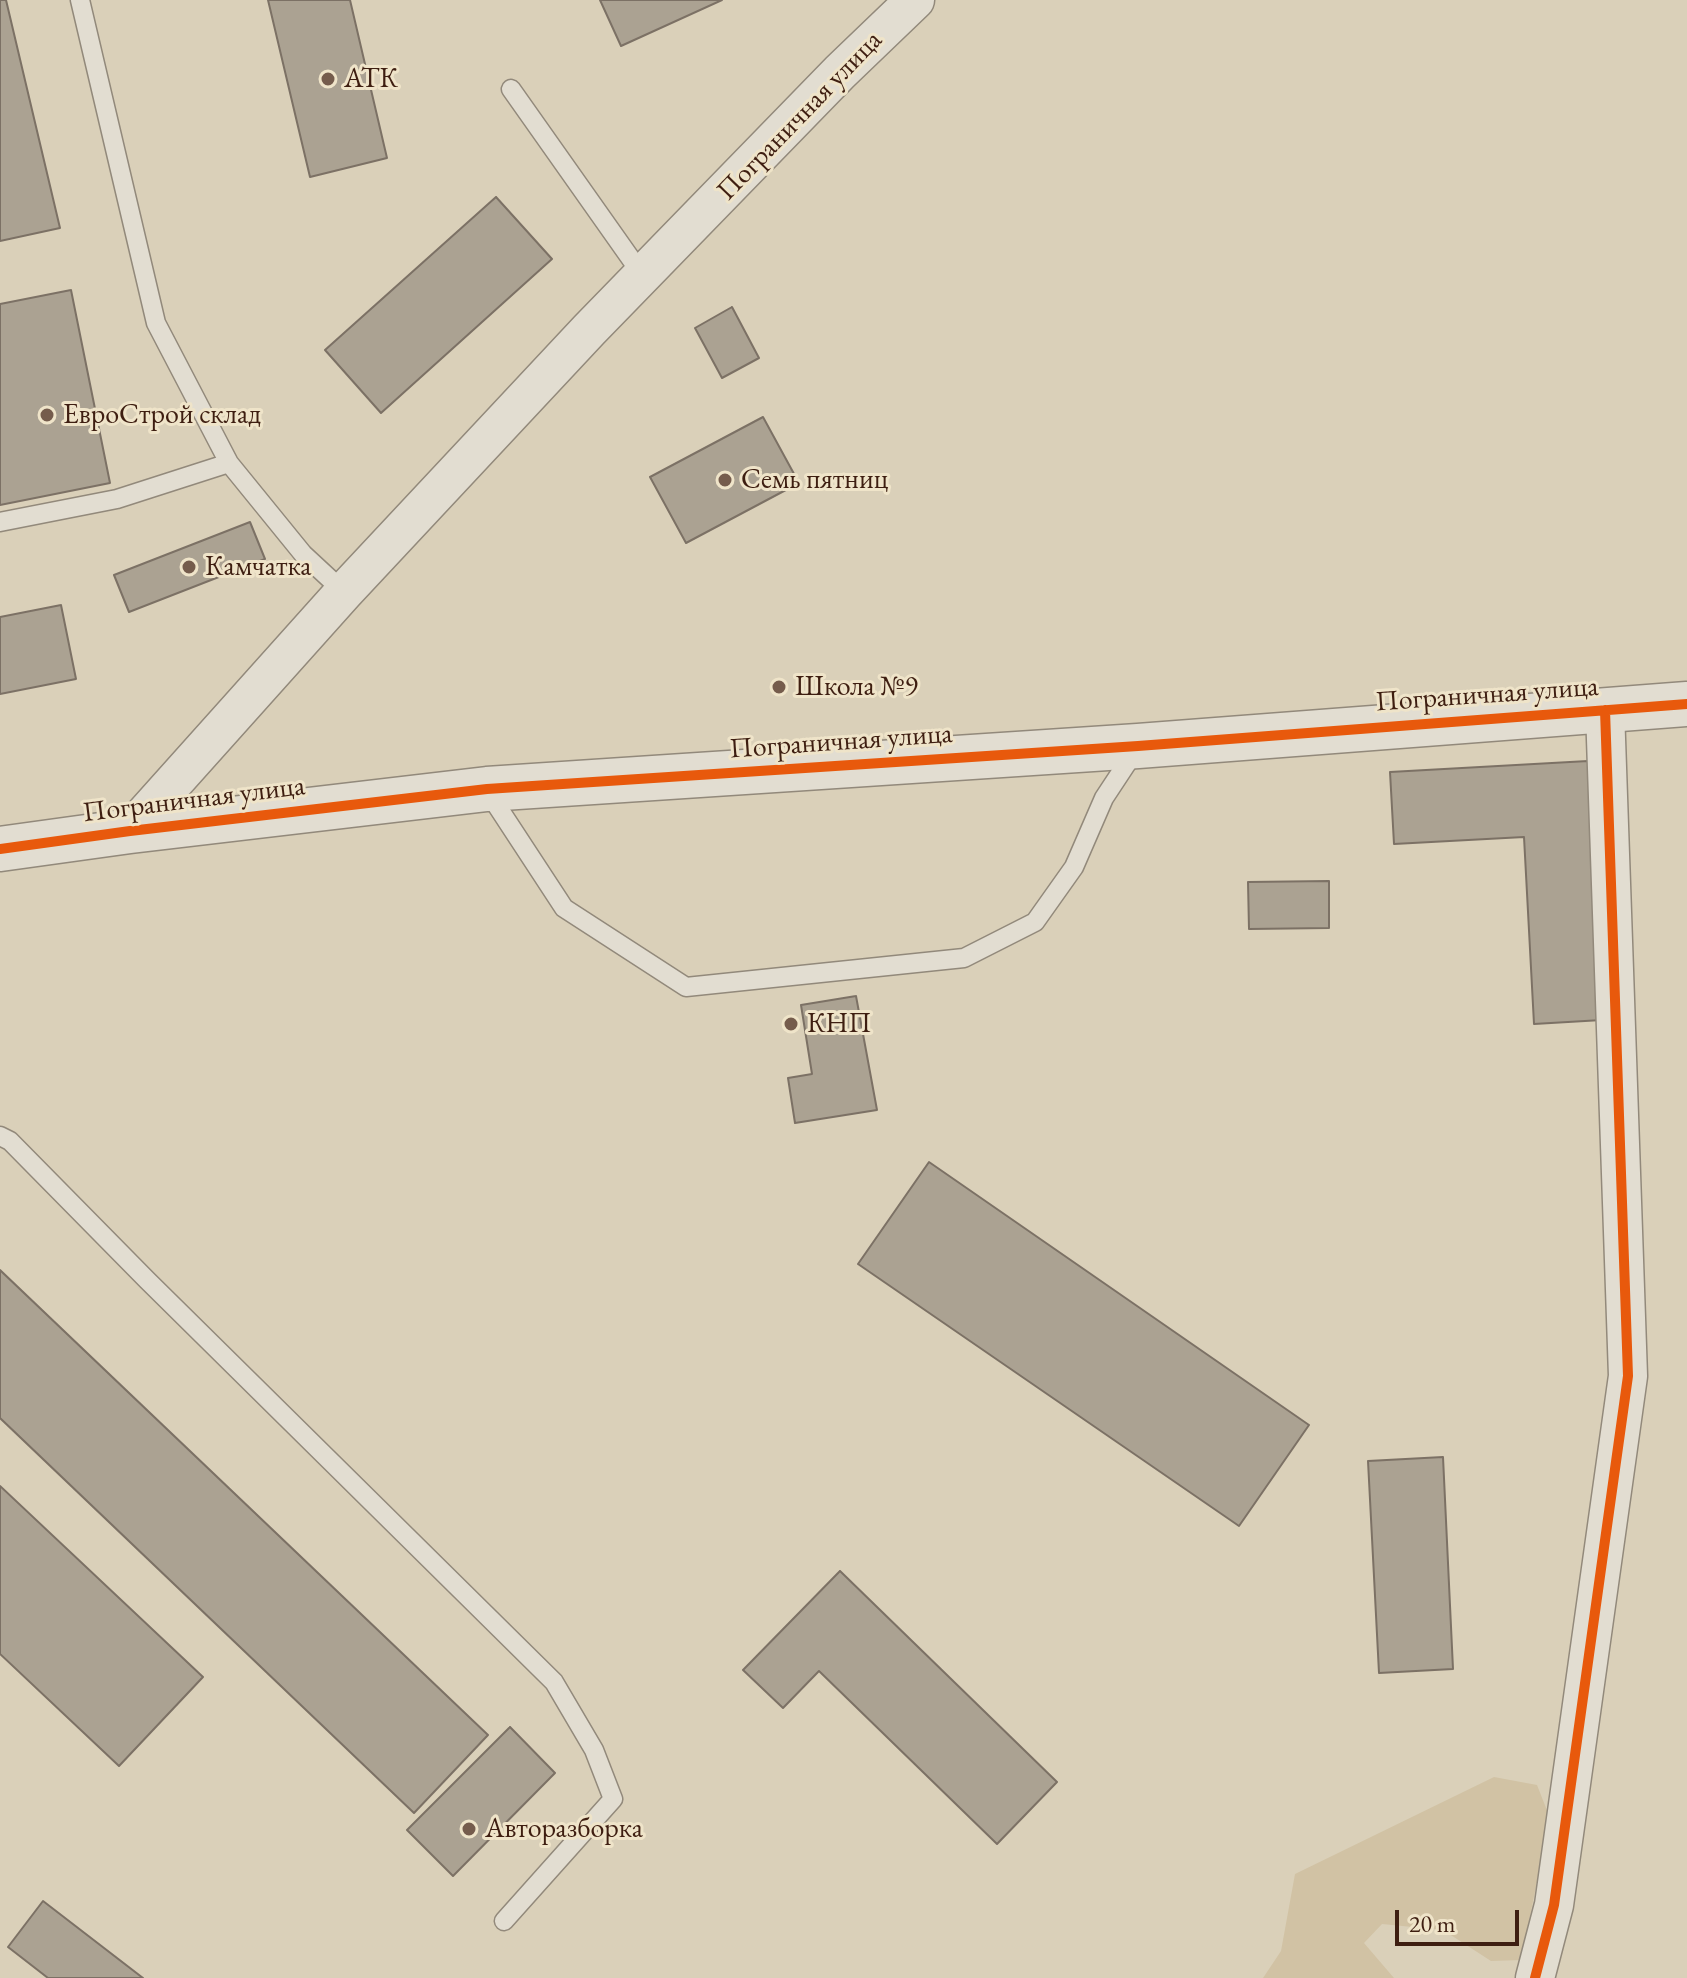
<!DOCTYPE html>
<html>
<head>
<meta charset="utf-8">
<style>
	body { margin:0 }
	#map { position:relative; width:1687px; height:1978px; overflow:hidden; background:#dad0b9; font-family:"EB Garamond",serif }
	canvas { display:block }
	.scale { position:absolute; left:1395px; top:1910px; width:124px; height:36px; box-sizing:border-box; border:4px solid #3e1e11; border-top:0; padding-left:10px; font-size:24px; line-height:28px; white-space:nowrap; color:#3e1e11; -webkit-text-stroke:6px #efe4c9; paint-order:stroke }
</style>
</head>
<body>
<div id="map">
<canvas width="1687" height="1978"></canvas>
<div class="scale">20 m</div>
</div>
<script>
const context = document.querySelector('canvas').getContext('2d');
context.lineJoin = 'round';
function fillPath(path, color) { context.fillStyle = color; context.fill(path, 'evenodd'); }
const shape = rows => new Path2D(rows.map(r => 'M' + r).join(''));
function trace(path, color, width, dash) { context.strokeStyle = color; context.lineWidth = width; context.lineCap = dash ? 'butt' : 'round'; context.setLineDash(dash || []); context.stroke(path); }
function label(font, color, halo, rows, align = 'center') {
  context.font = font + ' "EB Garamond",serif'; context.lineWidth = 6; context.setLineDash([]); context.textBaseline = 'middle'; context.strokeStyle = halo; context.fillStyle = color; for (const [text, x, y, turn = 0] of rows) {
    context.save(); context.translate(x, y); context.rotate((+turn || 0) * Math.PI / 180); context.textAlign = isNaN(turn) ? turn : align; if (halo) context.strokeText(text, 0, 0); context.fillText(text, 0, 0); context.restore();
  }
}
fillPath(shape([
	[1494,1777,1537,1785,1550,1818,1521,1960,1491,1961,1443,1930,1382,1924,1364,1943,1394,1978,1263,1978,1281,1951,1295,1874]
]), '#d1c2a4');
const building = shape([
	[0,0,6,0,60,228,0,241,0,0],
	[268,0,350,0,387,158,310,177,268,0],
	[600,0,722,0,621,46,600,0],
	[496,197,552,259,381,413,325,350,496,197],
	[71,290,110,483,0,505,0,304,71,290],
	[732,307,759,358,722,378,695,328,732,307],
	[763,417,799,483,686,543,650,477,763,417],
	[250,522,265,559,129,612,114,575,250,522],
	[61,605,76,679,0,694,0,617,61,605],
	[1588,761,1602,1020,1534,1024,1524,837,1394,844,1390,772,1588,761],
	[1329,881,1329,928,1249,929,1248,882,1329,881],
	[856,996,877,1110,795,1123,788,1078,812,1074,801,1005,856,996],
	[929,1162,1309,1425,1239,1526,858,1264,929,1162],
	[0,1270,488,1735,414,1813,0,1418,0,1270],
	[1443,1457,1453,1669,1379,1673,1368,1461,1443,1457],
	[0,1486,203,1677,119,1766,0,1654,0,1486],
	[840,1571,1057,1782,997,1844,819,1671,783,1708,743,1670,840,1571],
	[510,1727,555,1773,453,1876,407,1830,510,1727],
	[43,1901,143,1978,48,1978,8,1947,43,1901]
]);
fillPath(building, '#aba292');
trace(building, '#7c7165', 2);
const service = shape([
	[80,0,156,323,229,463],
	[511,89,643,276],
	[0,522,117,499,229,463,303,554,344,592],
	[488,792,564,908,686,987,964,958,1035,922,1074,867,1104,798,1135,751],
	[0,1136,10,1141,147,1280,554,1682,594,1750,613,1799,504,1921]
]);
const minor = shape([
	[130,831,344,592,589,330,840,72,915,0],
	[1535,1978,1554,1905,1628,1376,1605,710]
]);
const tertiary = shape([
	[0,849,130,831,487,789,1138,746,1687,704]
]);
trace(service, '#92897b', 21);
trace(minor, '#92897b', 41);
trace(tertiary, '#92897b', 47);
trace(service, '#e2ddd1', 18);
trace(minor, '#e2ddd1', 38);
trace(tertiary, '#e2ddd1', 44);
trace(shape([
	[0,849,130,831,487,789,1138,746,1687,704],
	[1535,1978,1554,1905,1628,1376,1605,710]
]), '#e8590c', 10);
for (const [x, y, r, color] of [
	[328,79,8,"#755c4c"],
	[47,415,8,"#755c4c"],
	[725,480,8,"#755c4c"],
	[189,567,8,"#755c4c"],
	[779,687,8,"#755c4c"],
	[791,1024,8,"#755c4c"],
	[469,1829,8,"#755c4c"]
]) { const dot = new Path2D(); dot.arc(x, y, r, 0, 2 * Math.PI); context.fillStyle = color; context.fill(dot); trace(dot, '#efe4c9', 3); }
label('28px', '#3e1e11', '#efe4c9', [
	["АТК",344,79],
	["ЕвроСтрой склад",63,415],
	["Семь пятниц",741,480],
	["Камчатка",205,567],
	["Школа №9",795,687],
	["КНП",807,1024],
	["Авторазборка",485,1829]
], 'left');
label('28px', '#3e1e11', '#efe4c9', [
	["Пограничная улица",800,116,-46],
	["Пограничная улица",1487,695,-4],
	["Пограничная улица",841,742,-4],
	["Пограничная улица",194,800,-7]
]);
</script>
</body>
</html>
